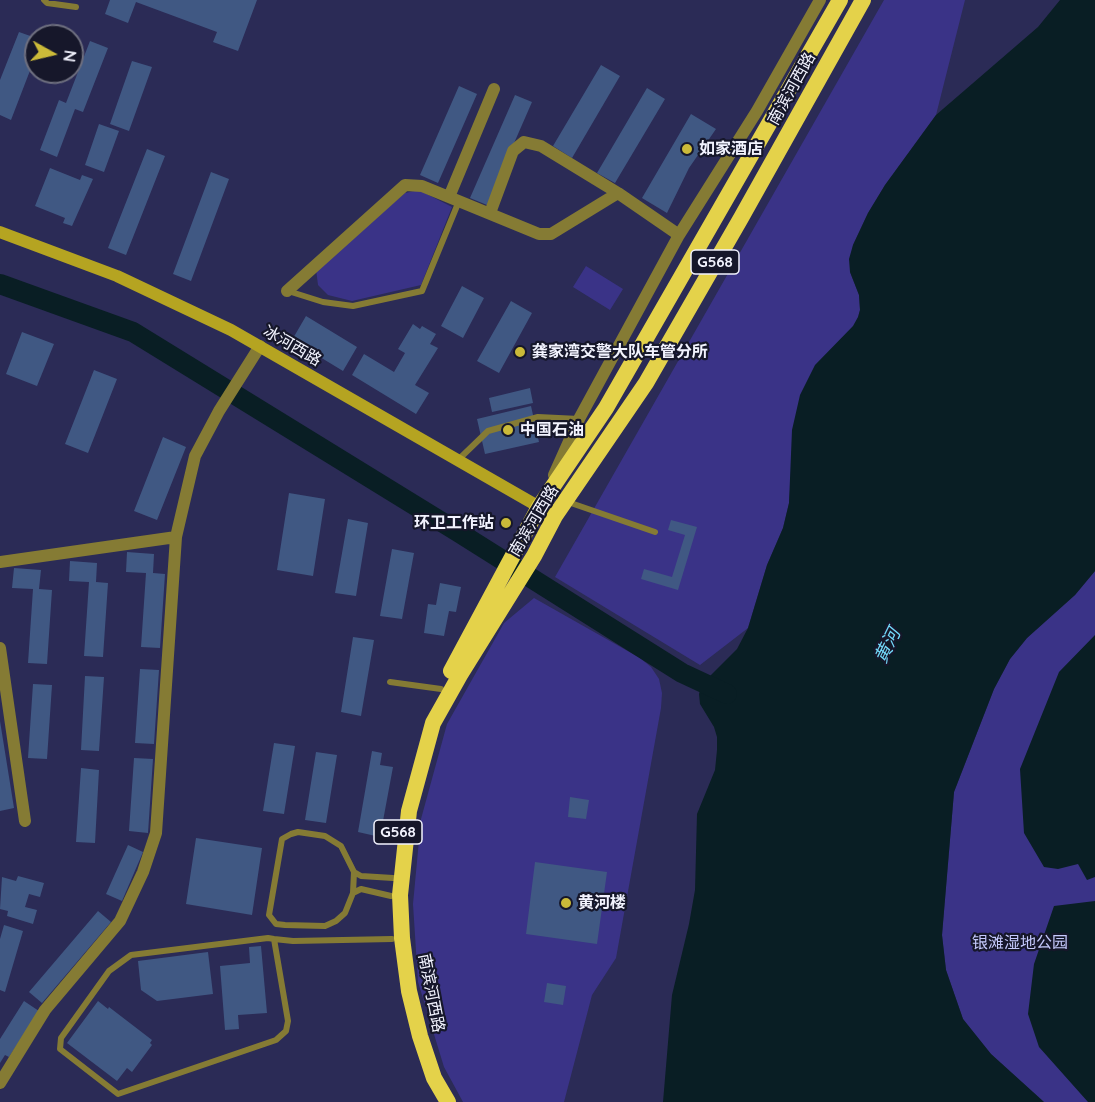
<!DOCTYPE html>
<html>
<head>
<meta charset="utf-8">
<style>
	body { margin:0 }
	#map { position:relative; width:1095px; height:1102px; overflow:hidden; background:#2b2b56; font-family:Quicksand,sans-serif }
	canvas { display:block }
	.north { position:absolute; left:24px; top:24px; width:60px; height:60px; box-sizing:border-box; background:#16172a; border:2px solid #6e6f7f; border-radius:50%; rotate:98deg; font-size:16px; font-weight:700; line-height:24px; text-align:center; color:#f2f3fe }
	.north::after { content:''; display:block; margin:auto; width:21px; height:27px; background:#cbba39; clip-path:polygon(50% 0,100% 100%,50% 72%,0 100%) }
</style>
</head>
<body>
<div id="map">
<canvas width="1095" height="1102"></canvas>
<div class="north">N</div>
</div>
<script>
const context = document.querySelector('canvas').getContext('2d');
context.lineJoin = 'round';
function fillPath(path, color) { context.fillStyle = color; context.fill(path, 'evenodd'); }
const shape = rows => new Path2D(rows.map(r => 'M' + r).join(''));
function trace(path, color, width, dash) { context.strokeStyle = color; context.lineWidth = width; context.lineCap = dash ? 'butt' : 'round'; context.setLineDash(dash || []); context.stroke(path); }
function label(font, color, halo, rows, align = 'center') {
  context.font = font + ' Quicksand,"Noto Sans SC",sans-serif'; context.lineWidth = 4.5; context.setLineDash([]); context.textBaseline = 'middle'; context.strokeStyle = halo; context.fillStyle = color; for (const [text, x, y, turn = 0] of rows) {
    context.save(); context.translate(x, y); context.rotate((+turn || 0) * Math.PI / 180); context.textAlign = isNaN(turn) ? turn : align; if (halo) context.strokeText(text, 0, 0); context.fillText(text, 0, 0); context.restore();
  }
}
fillPath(shape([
	[884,0,965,0,936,115,885,185,868,213,853,245,850,272,859,295,860,310,858,318,791,477,789,503,783,528,767,565,748,628,700,665,555,577],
	[419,190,452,207,421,285,352,301,328,295,318,285,316,269,405,193],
	[586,266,623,289,610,310,573,287],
	[1095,571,1095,1102,1044,1102,991,1054,963,1019,946,970,942,935,954,792,994,689,1010,659,1027,638,1075,595],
	[534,598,640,658,651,667,659,679,662,693,661,708,616,958,592,995,564,1102,463,1102,444,1067,418,982,413,904,421,819,447,724,504,623]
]), '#3a3387');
fillPath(shape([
	[1060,0,1095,0,1095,571,1075,595,1027,638,1010,659,994,689,954,792,942,935,946,970,963,1019,991,1054,1044,1102,663,1102,672,995,689,924,695,890,697,814,715,770,717,750,717,737,714,727,700,704,699,694,702,684,737,649,748,628,767,565,783,528,789,503,792,430,800,395,815,365,853,326,858,317,860,310,859,295,850,272,849,259,853,245,868,213,885,185,936,115,1038,27],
	[1095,635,1095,877,1087,880,1078,864,1058,869,1044,867,1024,833,1020,769,1059,672],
	[1095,901,1095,1102,1088,1102,1039,1047,1028,1014,1034,964,1054,906]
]), '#091e24');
trace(shape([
	[0,284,133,332,458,532,682,673,727,694]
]), '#091e24', 20);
fillPath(shape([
	[110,0,257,0,238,51,213,42,217,32,136,2,128,23,105,14],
	[19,32,36,38,36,55,11,120,0,115,0,80],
	[90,41,108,48,83,112,75,109,57,157,40,150,59,100,66,103],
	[132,61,152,67,129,131,110,124],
	[601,65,620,76,572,158,553,146],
	[459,86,477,94,438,183,420,175],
	[647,88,665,99,615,183,597,173],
	[515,95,532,102,487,205,470,198],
	[691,114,716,129,689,168,667,213,642,198],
	[99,124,119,131,104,172,85,165],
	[147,149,165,156,126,255,108,248],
	[50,168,80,180,82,175,93,179,72,226,63,223,65,218,35,206],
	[211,172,229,179,191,281,173,274],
	[462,286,484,298,463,338,441,326],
	[511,301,532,313,499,373,477,361],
	[306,316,357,347,343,371,292,340],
	[413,324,420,329,422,326,436,334,430,344,438,348,415,385,429,393,416,414,352,375,364,354,394,372,405,353,398,349],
	[22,332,54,344,37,386,6,374],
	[94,370,117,379,88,453,65,444],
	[530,388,533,403,492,412,489,398],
	[531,406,539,442,485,454,477,419],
	[163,437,186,447,157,520,134,511],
	[289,493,325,499,313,576,277,570],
	[506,518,511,521,506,528,502,526],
	[348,519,368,523,356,596,335,593],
	[671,520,697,527,678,590,641,579,644,569,672,577,685,535,668,530],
	[392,549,414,553,402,619,380,616],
	[127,552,154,554,153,573,165,574,160,648,141,647,146,573,126,572],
	[70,561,97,563,96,582,108,583,103,657,84,656,89,582,69,581],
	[14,568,41,570,39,589,52,590,47,664,28,663,33,589,12,588],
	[440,583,461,587,456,612,449,611,444,636,424,633,428,604,436,605],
	[353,637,374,640,361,716,341,712],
	[140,669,159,670,154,744,135,743],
	[85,676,104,677,99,751,81,750],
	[33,684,52,685,47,759,28,758],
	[0,721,14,808,0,811],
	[274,743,295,746,284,814,263,811],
	[372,751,382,753,380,765,393,767,380,837,358,832],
	[316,752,337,755,326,823,305,820],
	[134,758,153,759,148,833,129,831],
	[81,768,99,770,95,843,76,842],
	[570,797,589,800,586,819,568,817],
	[196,838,262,848,252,915,186,904],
	[128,845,143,852,122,901,106,894],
	[535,862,607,872,597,944,526,934],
	[18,876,44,883,40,897,29,894,25,907,37,910,33,924,7,916,8,911,0,909,2,877,16,881],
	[98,911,111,922,42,1003,29,992],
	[4,925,23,931,5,992,0,990,0,939],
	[261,946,267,1013,238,1015,239,1029,225,1030,220,966,250,963,249,947],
	[208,952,213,994,157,1001,141,990,138,961],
	[547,983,566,986,563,1005,544,1002],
	[24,1001,39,1011,9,1057,5,1055,0,1063,0,1039],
	[98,1001,108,1009,109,1007,152,1040,150,1043,152,1045,132,1072,127,1068,117,1081,67,1043]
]), '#405883');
trace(shape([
	[44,0,47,3,76,7],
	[288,291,323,302,353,306,422,291,459,201],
	[458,460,488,431,538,417,579,419],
	[565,501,655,532],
	[390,682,441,689],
	[353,893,354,872],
	[391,896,361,889,353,893,345,913,336,921,325,926,285,925,276,924,269,915,282,839,291,834,298,832,325,836,341,846,354,872,361,876,393,878],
	[274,939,288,1021,286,1031,276,1040,118,1094,60,1049,61,1038,109,971,131,955,268,938,274,939,293,941,392,939]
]), '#857b34', 6);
trace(shape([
	[449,197,494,89],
	[490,213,513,151,524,142,541,146,618,193,679,235],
	[287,291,405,185,422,186,539,234,551,234,618,193],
	[554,475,579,419,679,235,757,111,820,0],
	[176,537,195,456,219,411,260,346],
	[0,562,176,537,156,833,143,872,120,921,45,1010,0,1083],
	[0,648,25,821]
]), '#857b34', 12);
trace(shape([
	[0,232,117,276,231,330,555,516]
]), '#b5a421', 12);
trace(shape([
	[451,671,539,507,606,408,840,0],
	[448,1102,434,1078,420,1036,409,991,402,938,400,895,409,811,433,723,460,675,534,556,555,516,646,383,741,218,863,0]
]), '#e4d24a', 16);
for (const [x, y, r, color] of [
	[687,149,6,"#cbba39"],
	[520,352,6,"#cbba39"],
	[508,430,6,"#cbba39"],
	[506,523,6,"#cbba39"],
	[566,903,6,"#cbba39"]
]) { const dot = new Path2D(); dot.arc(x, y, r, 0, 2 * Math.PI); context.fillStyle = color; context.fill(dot); trace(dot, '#16172a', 2); }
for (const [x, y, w] of [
	[715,262,48],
	[398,832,48]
]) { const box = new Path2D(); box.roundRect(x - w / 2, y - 12, w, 24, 4.5); context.fillStyle = '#16172a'; context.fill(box); trace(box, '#f2f3fe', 1.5); }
label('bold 15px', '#f2f3fe', null, [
	["G568",715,262],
	["G568",398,832]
]);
label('16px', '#f2f3fe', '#16172a', [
	["南滨河西路",792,89,-61],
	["冰河西路",292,346,30],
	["南滨河西路",534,521,-59],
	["南滨河西路",431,993,79]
]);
label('bold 16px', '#f2f3fe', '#16172a', [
	["如家酒店",699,149],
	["龚家湾交警大队车管分所",532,352],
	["中国石油",520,430],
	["环卫工作站",494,523,"right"],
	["黄河楼",578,903]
], 'left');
label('16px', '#c5c9fc', '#16172a', [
	["银滩湿地公园",1020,943]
]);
label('italic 18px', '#73d9fa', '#16172a', [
	["黄河",888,646,-64]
]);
</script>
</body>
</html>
